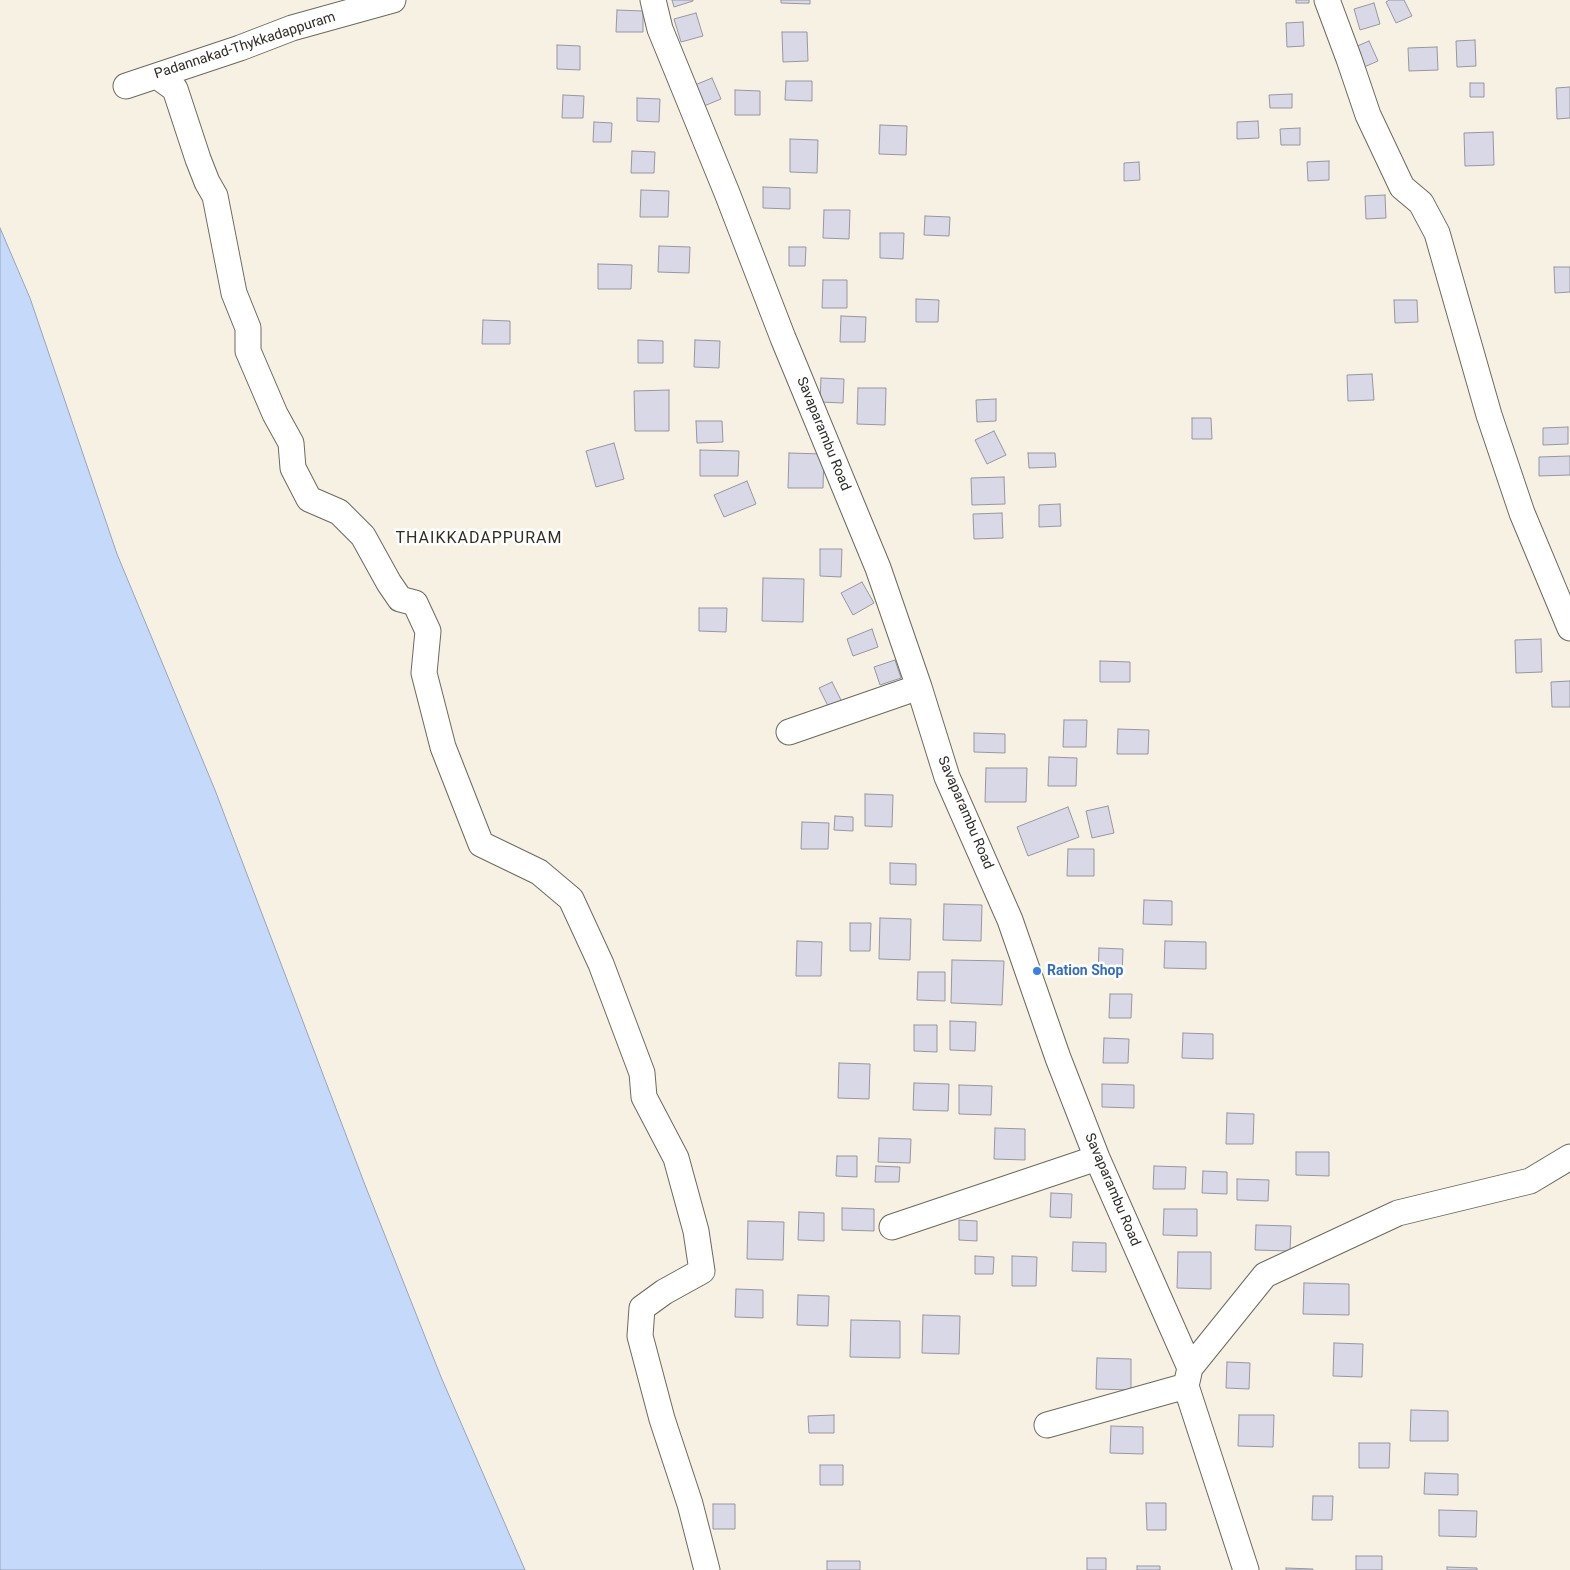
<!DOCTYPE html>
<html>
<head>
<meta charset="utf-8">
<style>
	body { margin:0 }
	canvas { display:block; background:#f6f1e3 }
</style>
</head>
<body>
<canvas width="1570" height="1570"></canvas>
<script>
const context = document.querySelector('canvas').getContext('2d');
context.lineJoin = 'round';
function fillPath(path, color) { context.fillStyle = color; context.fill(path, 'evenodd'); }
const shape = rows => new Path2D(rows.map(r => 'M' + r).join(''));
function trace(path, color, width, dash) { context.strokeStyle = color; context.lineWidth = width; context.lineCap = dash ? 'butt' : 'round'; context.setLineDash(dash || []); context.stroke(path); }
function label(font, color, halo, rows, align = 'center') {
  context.font = font + ' Roboto,sans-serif'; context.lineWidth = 5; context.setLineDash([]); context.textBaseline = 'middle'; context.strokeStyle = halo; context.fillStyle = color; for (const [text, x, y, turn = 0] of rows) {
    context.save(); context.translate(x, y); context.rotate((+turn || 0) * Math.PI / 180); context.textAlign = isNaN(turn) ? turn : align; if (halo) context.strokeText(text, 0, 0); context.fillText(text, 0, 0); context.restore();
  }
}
const water = shape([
	[0,228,30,298,117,554,215,790,365,1185,441,1377,525,1570,0,1570,0,228]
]);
fillPath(water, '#c5d9fa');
trace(water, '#98a5bb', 1);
const building = shape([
	[672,0,693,0,693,1,674,7,672,0],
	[781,0,810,0,810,4,781,3,781,0],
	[1296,0,1309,0,1309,3,1296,3,1296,0],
	[1389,0,1404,0,1412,16,1396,23,1386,2,1389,0],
	[1374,3,1380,24,1360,30,1354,9,1374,3],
	[617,10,643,11,643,32,616,32,617,10],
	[696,13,703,36,681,42,674,19,696,13],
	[1303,22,1304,46,1287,47,1286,23,1303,22],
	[782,32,807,32,808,61,783,62,782,32],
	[1475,40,1476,66,1457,67,1456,41,1475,40],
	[1369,41,1378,61,1364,67,1355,47,1369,41],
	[557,45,580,46,580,70,557,69,557,45],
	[1437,47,1438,70,1409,71,1408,48,1437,47],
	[712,78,721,99,704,106,695,85,712,78],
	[786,81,812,81,812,101,785,100,786,81],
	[1470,83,1484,83,1484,97,1470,97,1470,83],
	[1570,87,1570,118,1557,119,1556,88,1570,87],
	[735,90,760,91,760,115,735,115,735,90],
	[1292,94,1292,108,1270,108,1269,95,1292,94],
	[563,95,584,96,583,118,562,118,563,95],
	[637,98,660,99,659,122,637,121,637,98],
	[1258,121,1259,138,1237,139,1237,122,1258,121],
	[594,122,612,123,611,142,593,142,594,122],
	[880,125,907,126,906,155,879,154,880,125],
	[1300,128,1300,145,1281,145,1280,129,1300,128],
	[1493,132,1494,165,1465,166,1464,133,1493,132],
	[790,139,818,140,817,173,790,172,790,139],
	[632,151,655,152,654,173,631,173,632,151],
	[1329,161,1329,180,1308,181,1307,162,1329,161],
	[1139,162,1140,180,1124,181,1124,163,1139,162],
	[763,187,790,188,790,209,763,208,763,187],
	[641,190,669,191,668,217,640,217,641,190],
	[1385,195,1386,218,1366,219,1365,196,1385,195],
	[824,210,850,210,849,239,823,238,824,210],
	[925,216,950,217,949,236,924,235,925,216],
	[880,233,904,233,903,259,880,258,880,233],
	[659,246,690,247,689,273,658,272,659,246],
	[789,247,806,247,805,266,789,266,789,247],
	[598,264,632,265,631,289,598,289,598,264],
	[1554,267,1570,267,1570,292,1555,293,1554,267],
	[823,280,847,280,847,308,822,308,823,280],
	[916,299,939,300,938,322,916,322,916,299],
	[1394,300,1417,300,1418,322,1395,323,1394,300],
	[841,316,866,317,865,342,840,342,841,316],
	[483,320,510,321,510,344,482,344,483,320],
	[638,340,663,341,663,363,638,363,638,340],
	[695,340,720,341,719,368,694,367,695,340],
	[1372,374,1374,400,1348,401,1347,375,1372,374],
	[821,378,844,379,843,403,820,402,821,378],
	[858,388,886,388,885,425,857,424,858,388],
	[669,390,669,431,635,431,634,391,669,390],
	[996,399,996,421,977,422,976,400,996,399],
	[1192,418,1211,418,1212,439,1192,439,1192,418],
	[696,421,722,421,723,442,697,443,696,421],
	[1568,427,1568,444,1543,445,1543,428,1568,427],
	[994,431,1006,455,987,464,975,440,994,431],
	[614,443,624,479,596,487,586,451,614,443],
	[700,450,739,451,738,476,700,476,700,450],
	[789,453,824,454,823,488,788,488,789,453],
	[1028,453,1055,453,1056,467,1029,468,1028,453],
	[1570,456,1570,475,1539,476,1539,457,1570,456],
	[1004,477,1005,504,972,505,971,478,1004,477],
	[747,481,756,504,724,517,714,495,747,481],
	[1060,504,1061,526,1039,527,1039,505,1060,504],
	[1002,513,1003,538,974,539,973,514,1002,513],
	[820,549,842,549,841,577,820,576,820,549],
	[763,578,804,579,803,622,762,621,763,578],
	[862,582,874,603,853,615,841,593,862,582],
	[699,608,727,608,726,632,699,631,699,608],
	[872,629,878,647,853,656,847,639,872,629],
	[1541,639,1542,672,1516,673,1515,640,1541,639],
	[895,660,901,678,880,685,874,667,895,660],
	[1100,661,1130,662,1130,682,1100,682,1100,661],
	[1570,681,1570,707,1552,707,1551,682,1570,681],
	[832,682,842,702,829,708,819,688,832,682],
	[1064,720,1087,720,1086,747,1063,747,1064,720],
	[1118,729,1149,730,1148,754,1117,754,1118,729],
	[974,733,1005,734,1005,753,974,752,974,733],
	[1049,757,1077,758,1076,786,1048,786,1049,757],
	[986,768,1027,768,1026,802,985,802,986,768],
	[865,794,893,795,892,827,865,826,865,794],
	[1108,806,1114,833,1092,838,1086,811,1108,806],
	[1068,807,1079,837,1028,856,1017,827,1068,807],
	[835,816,853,817,853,831,834,830,835,816],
	[802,822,829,823,828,849,801,849,802,822],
	[1068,849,1094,849,1094,876,1067,876,1068,849],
	[890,863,916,864,916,885,890,884,890,863],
	[1144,900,1172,901,1172,925,1143,924,1144,900],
	[944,904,982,905,981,941,943,940,944,904],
	[880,918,911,919,910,960,879,959,880,918],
	[850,923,871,923,870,951,850,951,850,923],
	[797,941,822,942,821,976,796,976,797,941],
	[1165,941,1206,942,1206,969,1164,968,1165,941],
	[1099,948,1123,949,1122,976,1098,976,1099,948],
	[952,960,1004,961,1002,1005,951,1003,952,960],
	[918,972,945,972,945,1001,917,1000,918,972],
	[1110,994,1132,994,1131,1018,1109,1018,1110,994],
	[950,1021,976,1022,975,1051,950,1050,950,1021],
	[914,1025,937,1025,937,1052,914,1051,914,1025],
	[1183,1033,1213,1034,1213,1059,1182,1058,1183,1033],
	[1104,1038,1129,1039,1128,1063,1103,1063,1104,1038],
	[839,1063,870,1064,869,1099,838,1098,839,1063],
	[914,1083,949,1084,948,1111,913,1110,914,1083],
	[1102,1084,1134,1085,1134,1108,1102,1107,1102,1084],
	[959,1085,992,1086,991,1115,959,1114,959,1085],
	[1227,1113,1254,1114,1253,1144,1226,1144,1227,1113],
	[995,1128,1025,1129,1025,1160,994,1159,995,1128],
	[879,1138,911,1139,910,1163,878,1162,879,1138],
	[1296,1152,1329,1152,1329,1176,1296,1175,1296,1152],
	[837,1156,857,1156,857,1177,836,1176,837,1156],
	[876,1166,900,1167,899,1182,875,1182,876,1166],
	[1154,1166,1186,1167,1185,1189,1153,1189,1154,1166],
	[1203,1171,1227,1172,1227,1194,1202,1193,1203,1171],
	[1237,1179,1269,1180,1268,1201,1237,1200,1237,1179],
	[1051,1193,1072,1194,1071,1218,1050,1217,1051,1193],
	[842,1208,874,1209,874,1231,842,1230,842,1208],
	[1164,1209,1197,1209,1197,1236,1163,1235,1164,1209],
	[799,1212,824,1213,824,1241,798,1240,799,1212],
	[959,1220,977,1221,977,1241,959,1240,959,1220],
	[748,1221,784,1222,783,1260,747,1259,748,1221],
	[1256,1225,1291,1226,1290,1251,1255,1250,1256,1225],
	[1073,1242,1106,1243,1106,1272,1072,1271,1073,1242],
	[1178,1252,1211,1252,1211,1289,1177,1288,1178,1252],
	[975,1256,994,1257,993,1274,975,1274,975,1256],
	[1012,1256,1037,1257,1036,1286,1012,1286,1012,1256],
	[1304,1283,1349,1284,1349,1315,1303,1314,1304,1283],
	[736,1289,763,1290,763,1318,735,1317,736,1289],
	[798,1295,829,1296,828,1326,797,1325,798,1295],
	[923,1315,960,1316,959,1354,922,1353,923,1315],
	[851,1320,900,1321,900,1358,850,1357,851,1320],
	[1334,1343,1363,1344,1362,1377,1333,1376,1334,1343],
	[1097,1358,1131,1359,1131,1390,1096,1389,1097,1358],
	[1227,1362,1250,1363,1249,1389,1226,1388,1227,1362],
	[1411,1410,1448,1411,1448,1441,1410,1441,1411,1410],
	[834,1415,834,1433,809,1433,808,1416,834,1415],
	[1239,1415,1274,1415,1273,1447,1238,1446,1239,1415],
	[1111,1426,1143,1427,1143,1454,1110,1453,1111,1426],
	[1359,1443,1390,1443,1389,1468,1359,1468,1359,1443],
	[820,1465,843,1465,843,1485,820,1485,820,1465],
	[1425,1473,1458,1474,1458,1495,1424,1494,1425,1473],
	[1313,1496,1333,1496,1332,1520,1312,1520,1313,1496],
	[1146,1503,1166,1503,1166,1530,1147,1530,1146,1503],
	[713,1504,735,1504,735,1529,713,1529,713,1504],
	[1439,1510,1477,1511,1476,1537,1439,1536,1439,1510],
	[1356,1556,1382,1556,1382,1570,1356,1570,1356,1556],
	[1087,1558,1106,1558,1106,1570,1087,1570,1087,1558],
	[827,1561,860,1561,860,1570,827,1570,827,1561],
	[1137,1566,1160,1566,1160,1570,1137,1570,1137,1566],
	[1447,1567,1477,1568,1477,1570,1447,1570,1447,1567],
	[1286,1568,1313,1569,1313,1570,1286,1570,1286,1568]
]);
fillPath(building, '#d9d8e6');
trace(building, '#9896a3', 1);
const minor = shape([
	[653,0,660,29,727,193,783,338,878,568,919,687,947,777,1010,920,1058,1058,1097,1158,1190,1368,1186,1386,1246,1570],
	[1327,0,1349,59,1368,115,1402,187,1421,203,1437,233,1489,415,1522,513,1570,628],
	[157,76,175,89,198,159,207,182,215,196,234,293,248,328,248,351,275,414,291,443,293,468,309,499,339,512,363,536,389,583,400,599,415,603,428,631,424,673,443,747,481,844,539,872,571,899,601,964,642,1073,644,1097,676,1158,696,1231,702,1271,664,1292,642,1308,640,1336,662,1419,690,1504,707,1570],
	[126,86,240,48,292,28,393,0],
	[789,732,919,687],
	[892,1227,1097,1158],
	[1190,1368,1265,1275,1398,1213,1530,1181,1570,1157],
	[1047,1425,1186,1386]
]);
trace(minor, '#6d695d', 27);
trace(minor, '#fff', 25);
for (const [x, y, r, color] of [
	[1037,971,5,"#3f7fe0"]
]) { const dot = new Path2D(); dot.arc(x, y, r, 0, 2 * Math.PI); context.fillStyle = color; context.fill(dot); trace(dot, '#fff', 2); }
label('14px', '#2e2c27', '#fff', [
	["Padannakad-Thykkadappuram",245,46,-18],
	["Savaparambu Road",823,434,68],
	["Savaparambu Road",965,813,67],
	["Savaparambu Road",1112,1190,67]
]);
label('bold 14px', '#366cbe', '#fff', [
	["Ration Shop",1047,971]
], 'left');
context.letterSpacing = '1px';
label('16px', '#322e24', '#fff', [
	["THAIKKADAPPURAM",479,539]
]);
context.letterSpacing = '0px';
</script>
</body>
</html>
